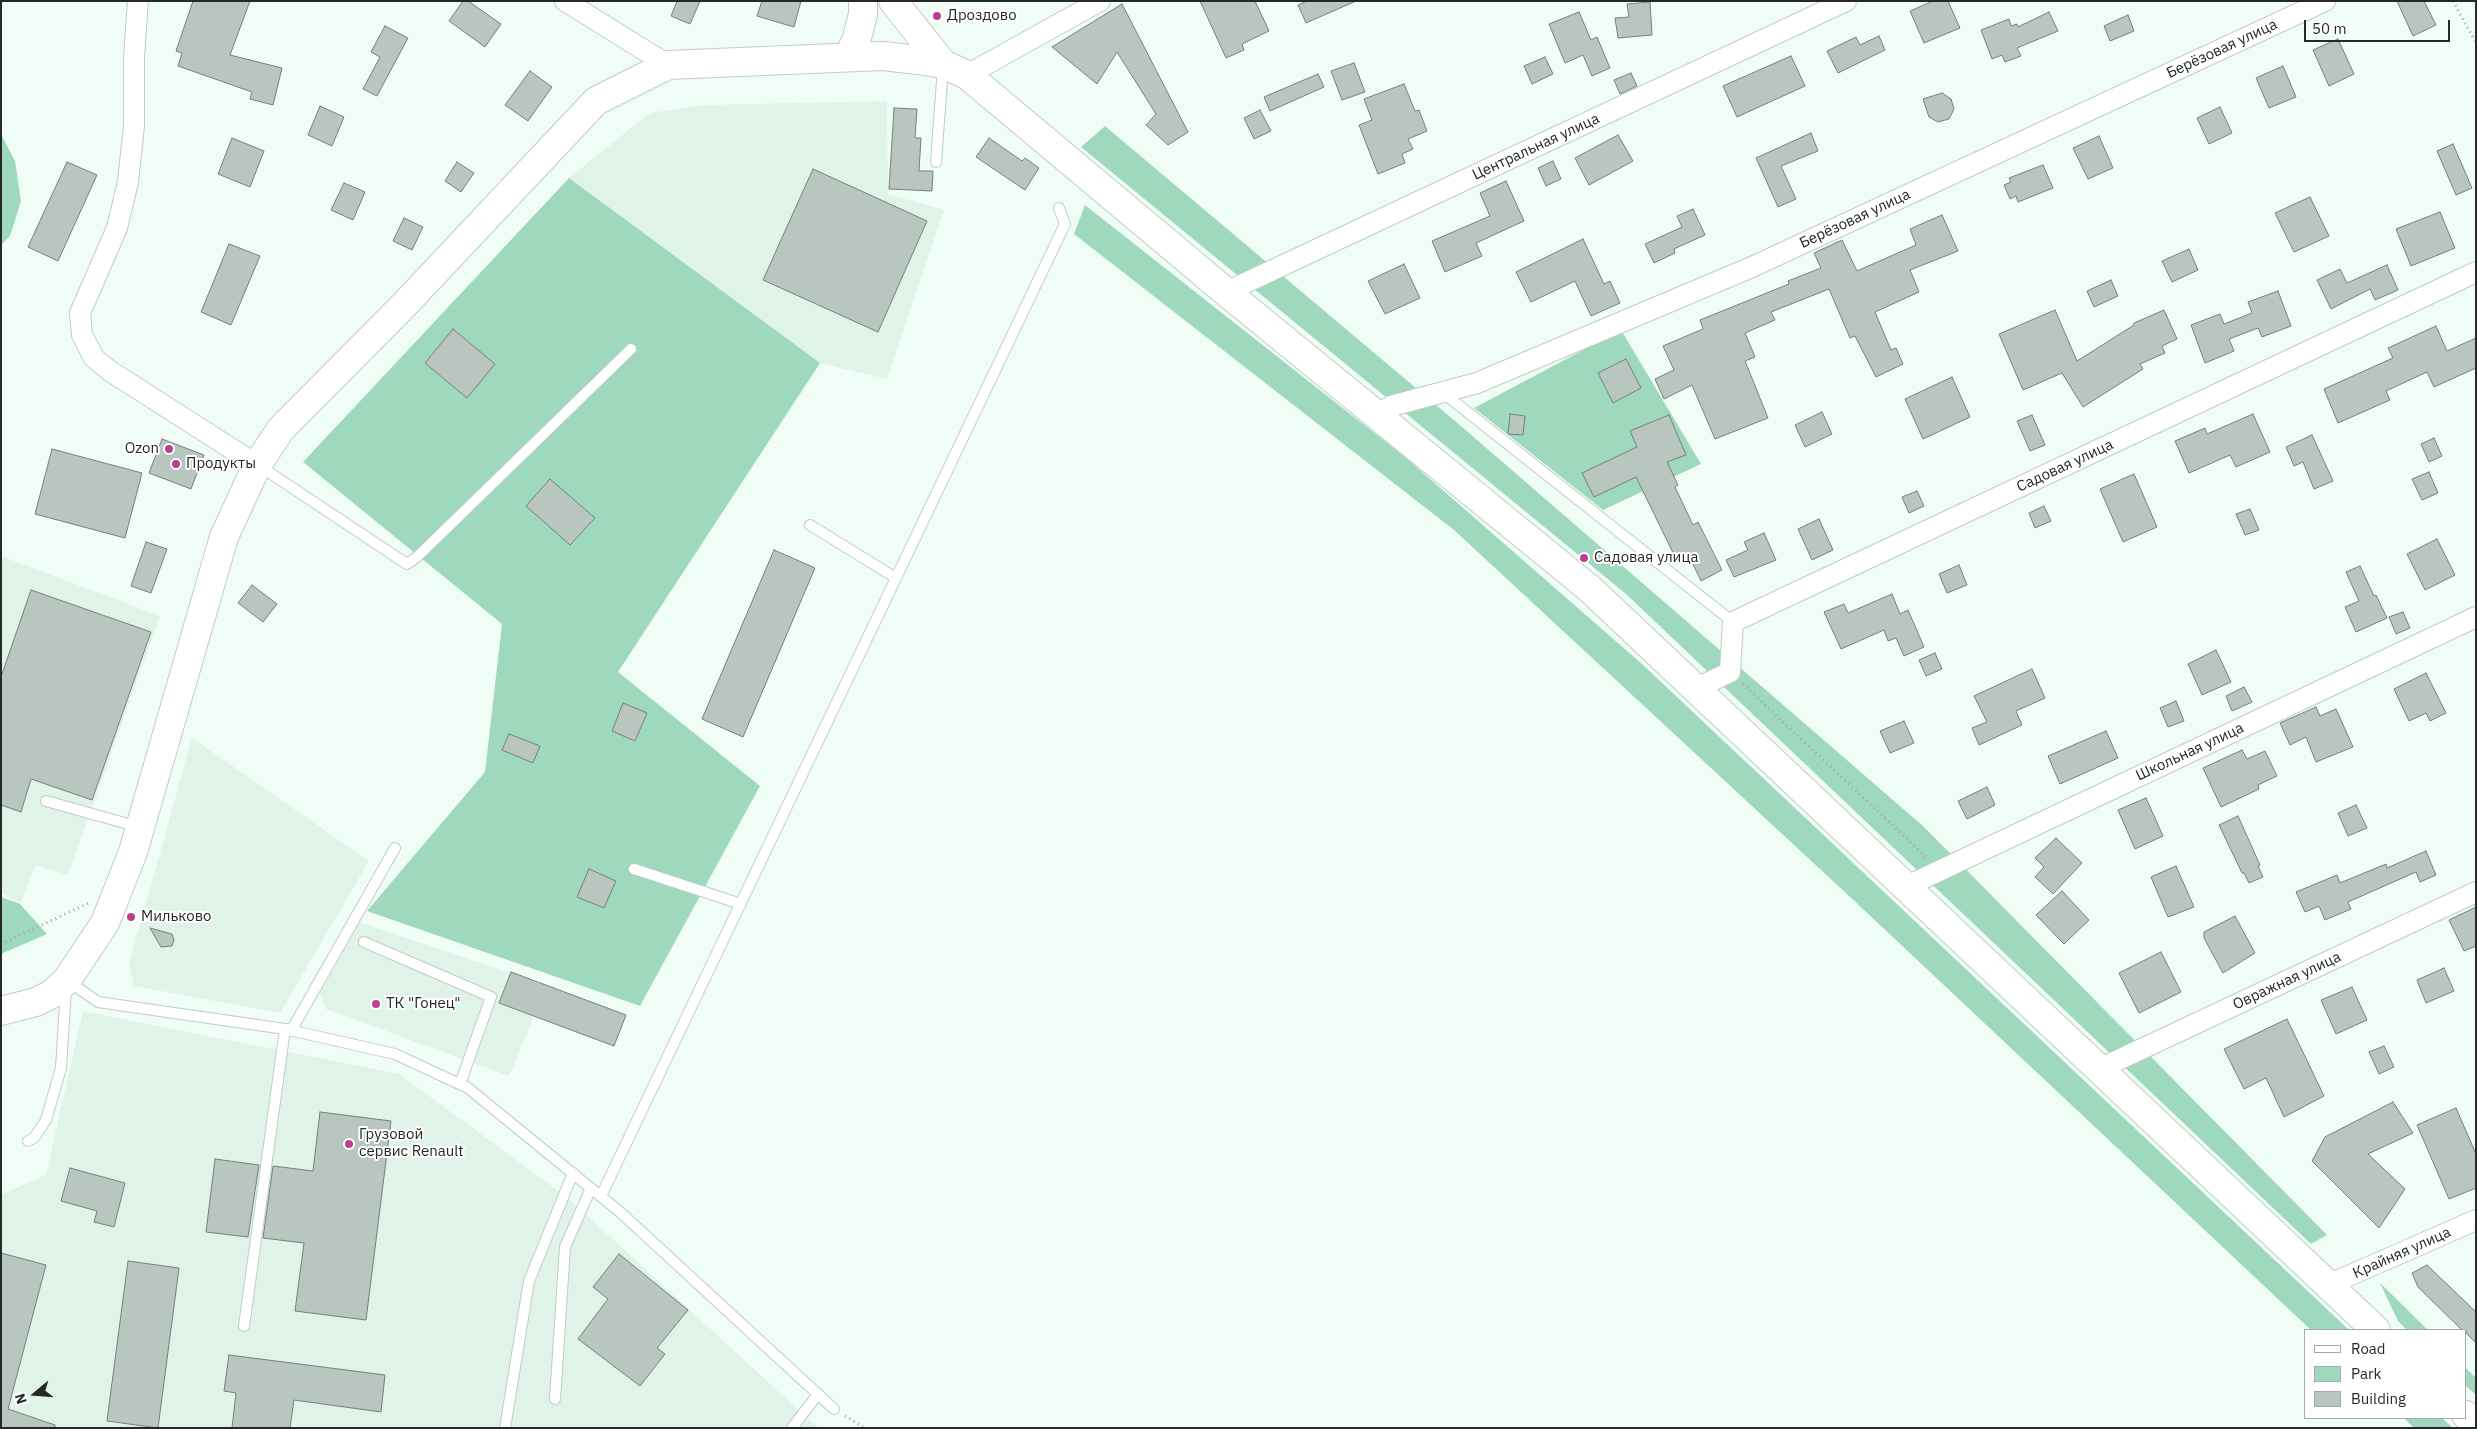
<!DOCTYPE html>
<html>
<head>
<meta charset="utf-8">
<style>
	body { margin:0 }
	#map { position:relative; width:2477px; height:1429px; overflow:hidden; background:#f0fcf6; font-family:"IBM Plex Sans",sans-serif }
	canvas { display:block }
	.frame { position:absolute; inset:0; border:2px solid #242927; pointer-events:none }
	.legend { position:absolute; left:2304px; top:1329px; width:162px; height:90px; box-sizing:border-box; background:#fff; border:1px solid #a7a9a9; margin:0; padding:6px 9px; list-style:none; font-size:15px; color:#242927 }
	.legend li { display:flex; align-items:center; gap:10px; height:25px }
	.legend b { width:25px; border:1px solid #a7a9a9 }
	.north { position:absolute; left:10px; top:1369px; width:50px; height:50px; -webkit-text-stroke:4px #fff; paint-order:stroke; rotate:252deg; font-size:14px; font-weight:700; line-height:20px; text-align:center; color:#242927 }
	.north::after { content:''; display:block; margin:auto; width:18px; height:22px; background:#242927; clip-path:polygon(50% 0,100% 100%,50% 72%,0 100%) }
	.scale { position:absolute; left:2304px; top:20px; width:146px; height:22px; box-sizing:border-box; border:2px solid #242927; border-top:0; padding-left:6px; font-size:15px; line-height:18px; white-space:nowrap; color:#242927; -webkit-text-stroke:4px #fff; paint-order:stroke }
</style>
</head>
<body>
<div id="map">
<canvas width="2477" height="1429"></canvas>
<div class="frame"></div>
<ul class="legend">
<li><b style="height:6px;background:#fff"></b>Road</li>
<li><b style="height:14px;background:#9ed9be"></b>Park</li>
<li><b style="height:14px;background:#b9c5bf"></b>Building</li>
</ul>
<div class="north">N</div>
<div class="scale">50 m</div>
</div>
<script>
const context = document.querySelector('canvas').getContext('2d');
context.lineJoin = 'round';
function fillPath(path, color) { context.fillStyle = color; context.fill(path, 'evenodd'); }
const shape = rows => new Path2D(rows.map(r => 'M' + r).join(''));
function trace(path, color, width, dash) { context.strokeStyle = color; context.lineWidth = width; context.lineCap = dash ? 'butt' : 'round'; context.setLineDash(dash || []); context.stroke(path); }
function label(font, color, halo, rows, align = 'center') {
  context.font = font + ' "IBM Plex Sans",sans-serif'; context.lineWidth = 4; context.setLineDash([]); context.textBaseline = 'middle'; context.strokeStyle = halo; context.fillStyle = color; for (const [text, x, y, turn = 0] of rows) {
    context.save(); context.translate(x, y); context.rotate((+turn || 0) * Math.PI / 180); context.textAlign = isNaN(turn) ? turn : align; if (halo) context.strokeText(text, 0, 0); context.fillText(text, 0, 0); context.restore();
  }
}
fillPath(shape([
	[887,101,888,194,944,210,887,379,820,363,569,178,650,113,705,105],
	[1,556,160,616,68,875,36,865,20,904,1,891],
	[192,738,369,861,280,1013,134,986,129,964],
	[359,922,510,973,500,1003,534,1016,509,1076,326,1009,320,993],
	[83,1011,399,1074,568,1198,818,1428,1,1428,1,1195,46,1175]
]), '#dff3e9');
fillPath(shape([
	[1105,126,1461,426,1923,826,2327,1235,2311,1244,1626,594,1081,147],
	[1,134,15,161,21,201,10,236,1,245],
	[569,178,820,363,618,672,760,786,640,1006,367,911,485,772,502,624,303,462],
	[1085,205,1406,458,1642,664,2349,1330,2311,1330,1848,895,1454,530,1074,234],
	[1621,330,1701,464,1603,510,1474,408],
	[1,897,20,904,47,934,1,954],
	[2380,1283,2428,1330,2407,1330,2398,1321],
	[2466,1368,2476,1378,2476,1395,2466,1386],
	[2404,1418,2442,1418,2453,1428,2414,1428]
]), '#9ed9be');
const building = shape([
	[193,1,250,1,230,55,282,68,273,105,250,99,252,92,178,66,182,53,176,51,193,1],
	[463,1,468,1,501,24,485,47,449,21,463,1],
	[677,1,700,1,690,24,671,16,677,1],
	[762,1,801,1,794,27,757,16,762,1],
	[1200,1,1255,1,1269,31,1242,44,1244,50,1226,58,1200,1],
	[1307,1,1356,1,1306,23,1298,5,1307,1],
	[1933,1,1948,1,1960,28,1924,43,1910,11,1933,1],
	[2397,1,2424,1,2436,25,2413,36,2397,1],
	[1650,2,1652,35,1618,38,1615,18,1629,17,1627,4,1650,2],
	[1122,4,1188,132,1168,145,1146,125,1156,114,1117,52,1097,84,1052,47,1122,4],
	[1579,12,1591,40,1597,37,1610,68,1592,76,1583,55,1565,63,1549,24,1579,12],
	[2049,12,2058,31,2017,48,2021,56,2005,62,2002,55,1992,59,1981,30,2009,19,2011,26,2017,24,2018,27,2049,12],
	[2128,15,2134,31,2110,41,2104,26,2128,15],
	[385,26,408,38,377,96,363,89,380,57,371,52,385,26],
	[1879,36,1885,50,1838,73,1827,51,1856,37,1860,45,1879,36],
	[2338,39,2354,74,2329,86,2313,50,2338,39],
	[1791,56,1805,86,1737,117,1723,86,1791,56],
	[1545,57,1553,74,1532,84,1524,66,1545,57],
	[1354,63,1365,92,1342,100,1331,71,1354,63],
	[2283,66,2296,97,2269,108,2256,78,2283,66],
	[530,71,552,87,528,121,505,105,530,71],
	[1631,73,1637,86,1620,94,1614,80,1631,73],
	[1318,74,1324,87,1270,111,1264,97,1318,74],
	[1404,84,1415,111,1419,110,1427,131,1408,139,1413,149,1402,154,1405,163,1378,174,1359,125,1372,120,1364,99,1404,84],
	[1942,93,1951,99,1954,109,1949,119,1938,122,1929,117,1923,99,1942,93],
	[320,106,344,117,332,146,308,135,320,106],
	[2220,107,2232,133,2209,144,2197,118,2220,107],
	[894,108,917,109,915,138,921,138,919,171,933,171,932,191,889,189,894,108],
	[1260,110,1271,131,1254,139,1244,118,1260,110],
	[1811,133,1818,151,1781,166,1796,199,1778,207,1756,158,1811,133],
	[1618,135,1633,161,1589,185,1575,158,1618,135],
	[2099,136,2113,168,2088,179,2073,148,2099,136],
	[232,138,264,151,250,187,218,174,232,138],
	[989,138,1022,161,1025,158,1039,168,1025,190,976,157,989,138],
	[2453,144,2472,188,2456,195,2437,151,2453,144],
	[1553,161,1561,179,1546,186,1538,168,1553,161],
	[67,162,97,175,58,261,28,247,67,162],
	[457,162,474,173,461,192,445,181,457,162],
	[2043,165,2053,188,2018,202,2016,196,2010,199,2004,185,2011,182,2009,178,2043,165],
	[813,169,927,221,878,332,763,280,813,169],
	[1506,181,1524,221,1476,243,1482,256,1445,272,1432,241,1490,216,1480,193,1506,181],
	[344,183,365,192,353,220,331,210,344,183],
	[2310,197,2329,236,2294,252,2275,213,2310,197],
	[1693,209,1705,235,1674,249,1675,253,1654,263,1645,244,1682,227,1677,216,1693,209],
	[2440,212,2455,248,2411,266,2396,229,2440,212],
	[1942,215,1958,251,1910,270,1919,292,1875,312,1891,350,1896,348,1903,364,1876,377,1855,336,1850,338,1829,289,1771,312,1775,320,1745,333,1755,357,1745,361,1768,418,1715,439,1692,385,1664,399,1655,379,1674,370,1663,346,1703,329,1700,320,1789,284,1788,281,1821,268,1814,253,1842,240,1857,271,1916,245,1910,229,1942,215],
	[404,218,423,227,412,250,393,241,404,218],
	[1583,239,1604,284,1610,281,1620,303,1591,316,1575,281,1531,302,1516,272,1583,239],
	[229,244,260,256,231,325,201,312,229,244],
	[2189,249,2198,270,2172,282,2162,261,2189,249],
	[1404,264,1420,298,1385,314,1368,281,1404,264],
	[2387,265,2398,290,2375,300,2370,289,2331,309,2317,280,2340,269,2347,283,2387,265],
	[2111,280,2118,296,2094,307,2087,291,2111,280],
	[2278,291,2291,326,2262,337,2258,328,2229,339,2234,351,2205,363,2191,325,2220,314,2224,324,2252,313,2248,302,2278,291],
	[2055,310,2077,361,2134,325,2134,323,2164,310,2177,339,2162,346,2165,353,2140,364,2143,369,2083,407,2062,373,2023,390,1999,334,2055,310],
	[2436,326,2447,351,2476,338,2476,368,2434,387,2427,372,2386,391,2390,400,2338,423,2324,389,2393,358,2388,348,2436,326],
	[453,329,495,364,467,398,425,363,453,329],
	[1626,359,1641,388,1613,403,1598,373,1626,359],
	[1952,377,1970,417,1923,439,1905,399,1952,377],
	[1822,412,1832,434,1805,447,1795,425,1822,412],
	[1510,414,1525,416,1523,435,1508,434,1510,414],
	[2253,414,2270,452,2236,467,2230,455,2189,473,2175,441,2205,428,2207,434,2253,414],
	[1669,415,1686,455,1667,462,1678,485,1675,487,1693,525,1698,522,1722,570,1701,581,1690,558,1678,563,1636,477,1594,497,1582,473,1637,447,1630,431,1669,415],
	[2032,415,2045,445,2030,451,2017,421,2032,415],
	[2312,435,2333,481,2314,489,2303,462,2294,466,2286,447,2312,435],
	[2434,438,2442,456,2429,462,2421,444,2434,438],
	[162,439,204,455,191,489,149,473,162,439],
	[52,449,142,473,125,538,35,514,52,449],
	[2429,472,2438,493,2422,500,2412,479,2429,472],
	[2134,474,2157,527,2123,542,2100,489,2134,474],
	[550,479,595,518,570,545,526,506,550,479],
	[1917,491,1924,506,1909,513,1902,497,1917,491],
	[2044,506,2051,521,2035,528,2029,513,2044,506],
	[2250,509,2259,530,2245,535,2236,514,2250,509],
	[1819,519,1833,550,1812,560,1798,529,1819,519],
	[1764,533,1776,560,1734,577,1726,560,1748,550,1744,542,1764,533],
	[2437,539,2455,575,2425,590,2407,554,2437,539],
	[146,542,167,549,151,593,131,586,146,542],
	[774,550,815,568,743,737,702,719,774,550],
	[1959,565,1967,585,1947,593,1939,574,1959,565],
	[2360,566,2374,596,2376,595,2387,618,2356,632,2345,607,2359,601,2346,572,2360,566],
	[252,585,277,604,263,622,238,603,252,585],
	[31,590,151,632,92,800,31,779,21,812,1,805,1,677,31,590],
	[1892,594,1900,614,1908,610,1924,647,1904,656,1896,638,1888,641,1884,630,1841,649,1824,612,1844,604,1848,613,1892,594],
	[2403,612,2410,628,2396,634,2389,617,2403,612],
	[2216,650,2231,682,2202,695,2188,664,2216,650],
	[1935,653,1942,669,1926,676,1919,660,1935,653],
	[2032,669,2045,698,2016,711,2022,725,1979,745,1972,728,1987,722,1974,696,2032,669],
	[2426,673,2446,713,2430,721,2426,713,2409,721,2394,689,2426,673],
	[2244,687,2252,702,2232,711,2226,696,2244,687],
	[2176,701,2184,721,2168,727,2160,708,2176,701],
	[623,703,647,713,635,741,612,731,623,703],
	[2316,707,2320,716,2336,709,2353,747,2316,762,2306,737,2290,745,2280,723,2316,707],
	[1904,721,1914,743,1890,753,1880,731,1904,721],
	[2106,731,2118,758,2060,784,2048,756,2106,731],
	[509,734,540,746,533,763,502,750,509,734],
	[2242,750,2247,759,2265,751,2277,776,2258,785,2259,789,2221,807,2203,768,2242,750],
	[1987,787,1995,805,1967,819,1958,801,1987,787],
	[2146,798,2163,836,2135,849,2118,810,2146,798],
	[2356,805,2367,828,2348,836,2338,813,2356,805],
	[2238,816,2260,865,2258,866,2263,877,2249,883,2244,873,2242,873,2219,825,2238,816],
	[2056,838,2082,863,2053,894,2035,877,2044,867,2035,858,2056,838],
	[2426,851,2436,875,2420,882,2416,872,2348,902,2351,909,2325,920,2319,906,2305,912,2296,892,2337,875,2340,883,2386,864,2387,868,2426,851],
	[2176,866,2194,907,2168,917,2151,877,2176,866],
	[589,869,616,881,604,908,577,897,589,869],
	[2062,891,2089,920,2064,944,2036,915,2062,891],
	[2476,907,2476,946,2464,951,2449,920,2476,907],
	[2235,916,2255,953,2223,973,2204,938,2204,932,2235,916],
	[150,928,172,934,174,940,172,946,161,947,150,928],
	[2161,952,2181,992,2139,1013,2119,973,2161,952],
	[2444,968,2454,991,2426,1003,2417,980,2444,968],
	[511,972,626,1015,614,1046,499,1003,511,972],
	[2352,987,2367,1020,2336,1034,2321,1000,2352,987],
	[2287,1019,2324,1096,2284,1117,2266,1078,2244,1089,2224,1049,2287,1019],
	[2384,1046,2394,1067,2379,1074,2369,1052,2384,1046],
	[2393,1102,2413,1133,2368,1154,2405,1189,2379,1228,2312,1161,2325,1137,2393,1102],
	[2456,1108,2476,1154,2476,1188,2449,1199,2417,1125,2456,1108],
	[320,1112,391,1121,366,1320,295,1311,304,1243,263,1238,273,1166,313,1171,320,1112],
	[215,1159,259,1165,248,1237,206,1232,215,1159],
	[70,1168,125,1183,114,1227,94,1222,97,1211,61,1201,70,1168],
	[1,1253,46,1265,8,1409,55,1425,55,1428,1,1428,1,1253],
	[619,1254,688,1310,657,1348,665,1354,640,1386,578,1339,608,1299,593,1287,619,1254],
	[128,1261,179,1268,158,1428,107,1421,128,1261],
	[2427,1265,2476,1312,2476,1343,2466,1333,2466,1330,2462,1330,2418,1287,2412,1273,2427,1265],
	[229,1355,385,1375,381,1412,294,1400,290,1428,232,1428,236,1393,224,1391,229,1355]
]);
fillPath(building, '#b9c5bf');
trace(building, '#75807b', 1);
const lane = shape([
	[936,162,943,67],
	[1442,392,1733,622],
	[258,465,407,564,417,557,631,349],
	[810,525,896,578],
	[46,801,139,827],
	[634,869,741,904],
	[364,942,491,997,460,1084],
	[68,981,98,1002,285,1029,395,1054,468,1088,620,1212,834,1409],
	[291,1031,395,848],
	[28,1141,34,1138,46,1120,61,1068,66,989],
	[601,1196,1065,224,1059,208],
	[244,1326,285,1029],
	[555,1399,565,1247,591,1188],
	[505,1428,529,1281,573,1173],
	[792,1428,818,1394]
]);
const street = shape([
	[138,1,134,57,134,126,128,182,117,228,80,313,82,335,94,358,110,371,257,465],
	[565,1,668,65],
	[967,75,1100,1],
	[1226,292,1846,1],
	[1377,415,1391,406,1477,383,1752,267,2325,1],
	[1695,689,1730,672,1733,622,2476,272],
	[1905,887,2476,617],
	[2099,1069,2476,892],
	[2328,1285,2476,1220]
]);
const secondary = shape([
	[893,1,943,64],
	[847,57,856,42,863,14,863,1],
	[1,1011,36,1002,52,994,67,980,105,923,133,852,224,537,257,465,281,429,405,304,596,101,668,65,883,56,918,60,943,64,967,75,1226,292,1590,589,2376,1330],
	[2466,1415,2476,1424]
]);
trace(lane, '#c0ccc6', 12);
trace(street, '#c0ccc6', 22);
trace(secondary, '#c0ccc6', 30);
trace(shape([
	[2453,1,2476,43],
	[1743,684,1926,857],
	[1,944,89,903],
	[845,1416,865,1428]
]), '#9fa8a3', 3, [1, 4]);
trace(lane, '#fff', 10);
trace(street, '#fff', 20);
trace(secondary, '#fff', 28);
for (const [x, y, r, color] of [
	[937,16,5,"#bb3f8f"],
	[169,449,5,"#bb3f8f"],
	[176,464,5,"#bb3f8f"],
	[1584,558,5,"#bb3f8f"],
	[131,917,5,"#bb3f8f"],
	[376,1004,5,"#bb3f8f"],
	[349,1144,5,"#bb3f8f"]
]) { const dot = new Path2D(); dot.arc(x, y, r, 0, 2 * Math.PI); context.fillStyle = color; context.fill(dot); trace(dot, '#fff', 2); }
label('15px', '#242927', '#fff', [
	["Дроздово",947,16],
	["Ozon",159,449,"right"],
	["Продукты",186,464],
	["Садовая улица",1594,558],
	["Мильково",141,917],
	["ТК \"Гонец\"",386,1004],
	["Грузовой",359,1135],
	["сервис Renault",359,1152]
], 'left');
label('15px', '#242927', '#fff', [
	["Берёзовая улица",2222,49,-25],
	["Центральная улица",1536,147,-25],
	["Берёзовая улица",1855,219,-25],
	["Садовая улица",2065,466,-25],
	["Школьная улица",2190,752,-25],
	["Овражная улица",2287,981,-25],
	["Крайняя улица",2402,1253,-24]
]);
</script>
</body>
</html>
